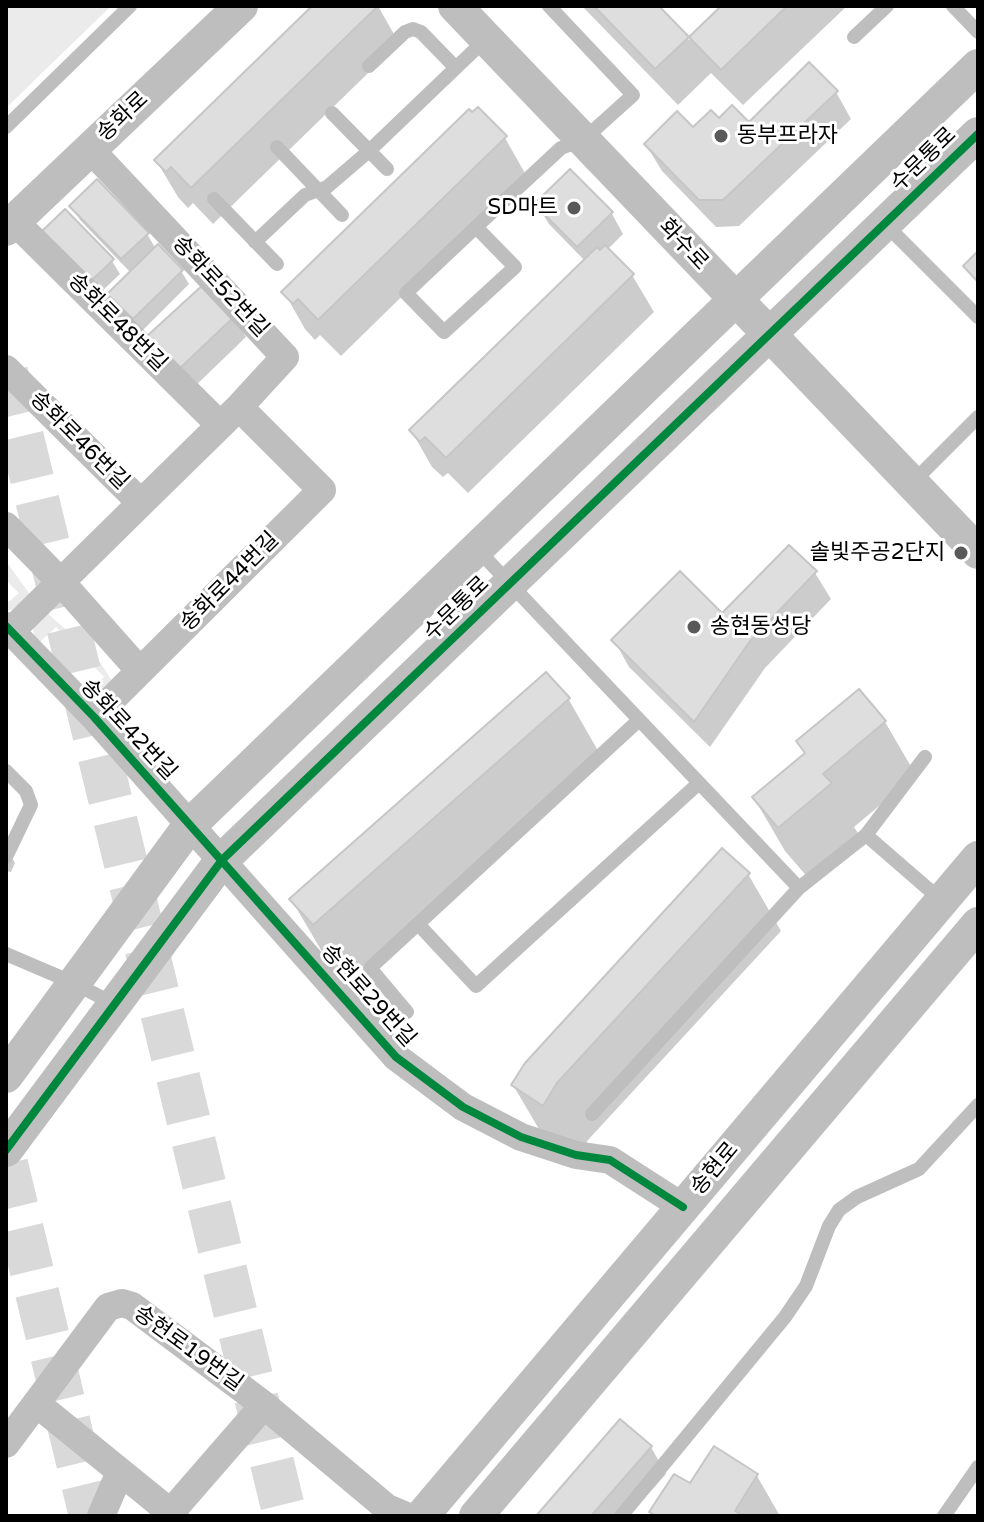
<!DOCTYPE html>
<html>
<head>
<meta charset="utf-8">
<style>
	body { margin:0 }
	#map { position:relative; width:984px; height:1522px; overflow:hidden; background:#fff; font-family:"Varela Round",sans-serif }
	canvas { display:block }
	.frame { position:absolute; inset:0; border:8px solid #000; pointer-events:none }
</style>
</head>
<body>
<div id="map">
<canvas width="984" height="1522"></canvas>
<div class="frame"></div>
</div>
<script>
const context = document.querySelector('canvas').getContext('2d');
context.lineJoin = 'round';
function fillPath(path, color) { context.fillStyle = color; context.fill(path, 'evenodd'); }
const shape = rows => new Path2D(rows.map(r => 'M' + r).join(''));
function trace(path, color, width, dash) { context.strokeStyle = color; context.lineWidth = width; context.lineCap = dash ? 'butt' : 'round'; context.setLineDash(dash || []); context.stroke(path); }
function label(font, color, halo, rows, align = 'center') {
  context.font = font + ' "Varela Round","Noto Sans KR",sans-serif'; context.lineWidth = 6; context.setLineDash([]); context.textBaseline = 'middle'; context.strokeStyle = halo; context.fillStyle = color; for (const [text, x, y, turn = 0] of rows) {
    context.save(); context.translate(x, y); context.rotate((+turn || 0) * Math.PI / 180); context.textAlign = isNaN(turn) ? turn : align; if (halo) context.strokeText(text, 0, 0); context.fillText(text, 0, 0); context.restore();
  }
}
fillPath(shape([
	[6,6,109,6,110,7,6,108],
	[6,561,31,596,12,610,6,610,6,604,19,593,6,580],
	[46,612,96,656,116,687,97,697,88,693,104,677,56,627,40,642,34,636,33,627]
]), '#ebebeb');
fillPath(shape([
	[315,6,378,6,399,43,213,224,193,203,188,208,178,197,156,160],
	[582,6,656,6,689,40,724,6,847,6,743,105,711,73,678,105],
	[836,92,851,119,739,226,716,227,662,171,646,145,719,120,749,124],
	[505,138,526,175,341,356,320,335,315,340,305,329,284,292],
	[570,171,612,214,623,234,607,250,632,275,654,312,468,493,448,473,443,477,432,467,411,430,585,261,549,224,537,204],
	[72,206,147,234,156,249,181,271,189,284,142,331,117,308,131,273,80,220],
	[51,246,112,261,120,274,98,295],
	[235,317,246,337,191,390,161,358],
	[815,573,831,599,765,668,710,747,629,667,614,640,722,616],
	[546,674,569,700,601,756,346,981,324,955,291,899],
	[859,691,885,722,916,775,854,827,861,838,810,880,785,851,754,798,806,755,798,742],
	[6,848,15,863,11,872,6,871],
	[748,874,781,931,588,1140,576,1161,546,1141,513,1085],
	[651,1447,666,1474,629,1516,538,1516],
	[714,1449,757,1476,780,1516,654,1516,652,1512,691,1486]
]), '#0003');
const building = shape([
	[312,6,378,6,191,188,171,167,166,172,154,160,312,6],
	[594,6,659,6,689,37,655,69,594,6],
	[721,6,787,6,721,70,689,37,721,6],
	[809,62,838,91,723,200,699,200,644,144,677,111,693,127,711,110,719,118,732,105,749,122,809,62],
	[478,107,507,136,318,320,298,299,293,304,281,292,469,109,472,112,478,107],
	[570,169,613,212,577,247,534,204,570,169],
	[97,179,149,233,121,259,69,206,97,179],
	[65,209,114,259,89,283,41,232,65,209],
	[158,244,183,270,133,319,107,294,158,244],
	[605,245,634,274,446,458,425,437,420,442,409,430,597,247,600,250,605,245],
	[978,251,978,282,963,266,978,251],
	[205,283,236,315,178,370,146,337,205,283],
	[789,545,817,571,750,641,694,722,611,640,680,571,722,613,789,545],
	[546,672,570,698,313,925,289,899,546,672],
	[859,689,886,721,823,774,832,783,778,828,752,797,805,753,796,741,859,689],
	[722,848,750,873,557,1083,543,1106,511,1085,525,1063,722,848],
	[620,1419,652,1446,591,1516,536,1516,620,1419],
	[714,1446,758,1474,735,1511,744,1516,656,1516,649,1512,674,1474,690,1483,714,1446]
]);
fillPath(building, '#dedede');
trace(building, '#c6c6c6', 2);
trace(shape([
	[6,372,285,1516],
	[6,1164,91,1516]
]), '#d9d9d9', 44, [44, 22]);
trace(shape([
	[953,6,978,32],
	[854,37,887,6],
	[369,66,405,32,413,29,421,32,455,67],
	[332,113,387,169],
	[6,127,130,6],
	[277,147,342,215],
	[214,199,277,264],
	[885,224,978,317],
	[476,227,515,267,444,332,406,293,476,227,561,148,583,140,633,95,549,6],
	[255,242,305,195,327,187,369,151,486,39],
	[912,483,978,417],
	[477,549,799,888],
	[6,771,26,791,31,805,6,857],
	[866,835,941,900],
	[418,924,476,986,699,783],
	[6,954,74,983,114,1004],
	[407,1012,370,968,639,720],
	[592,1114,799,888,866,835,925,757],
	[621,1516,785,1317,806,1286,829,1226,839,1210,857,1197,919,1169,978,1105],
	[944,1516,978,1467]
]), '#bebebe', 14);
trace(shape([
	[14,221,220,425],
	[6,369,141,503,239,407,285,357,90,149],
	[6,526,60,581,140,671],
	[6,626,94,717,396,1057,463,1107,521,1137,576,1155,610,1160,683,1207],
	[11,631,141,503],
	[94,717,322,490,239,407],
	[37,1404,175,1516],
	[6,1444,108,1307,122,1303,132,1306,264,1405,387,1508,406,1516],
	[171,1512,264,1405],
	[101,1516,120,1472]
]), '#bebebe', 28);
trace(shape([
	[455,6,978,552],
	[6,229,241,6],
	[6,1076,190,825,978,66],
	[6,1150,222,860,978,134],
	[422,1516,978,858],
	[476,1516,978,924]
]), '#bebebe', 34);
trace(shape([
	[6,626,94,717,396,1057,463,1107,521,1137,576,1155,610,1160,683,1207],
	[6,1150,222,860,978,134]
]), '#00873e', 8);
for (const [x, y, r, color] of [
	[721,136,8,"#595959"],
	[574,208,8,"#595959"],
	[961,553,8,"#595959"],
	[694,627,8,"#595959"]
]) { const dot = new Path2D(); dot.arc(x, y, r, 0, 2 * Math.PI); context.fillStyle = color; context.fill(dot); trace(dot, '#fff', 3); }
label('22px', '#000', '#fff', [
	["송화로",123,117,-43],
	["수문통로",924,160,-44],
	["화수로",683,245,47],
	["송화로52번길",220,287,47],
	["송화로48번길",117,323,45],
	["송화로46번길",79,441,45],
	["송화로44번길",230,582,-45],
	["수문통로",457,609,-44],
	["송화로42번길",128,730,47],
	["송현로29번길",368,996,48],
	["송현로",715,1169,-50],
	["송현로19번길",188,1349,36]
]);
label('22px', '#000', '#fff', [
	["동부프라자",737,136],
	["SD마트",558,208,"right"],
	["솔빛주공2단지",945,553,"right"],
	["송현동성당",710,627]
], 'left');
</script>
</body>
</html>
